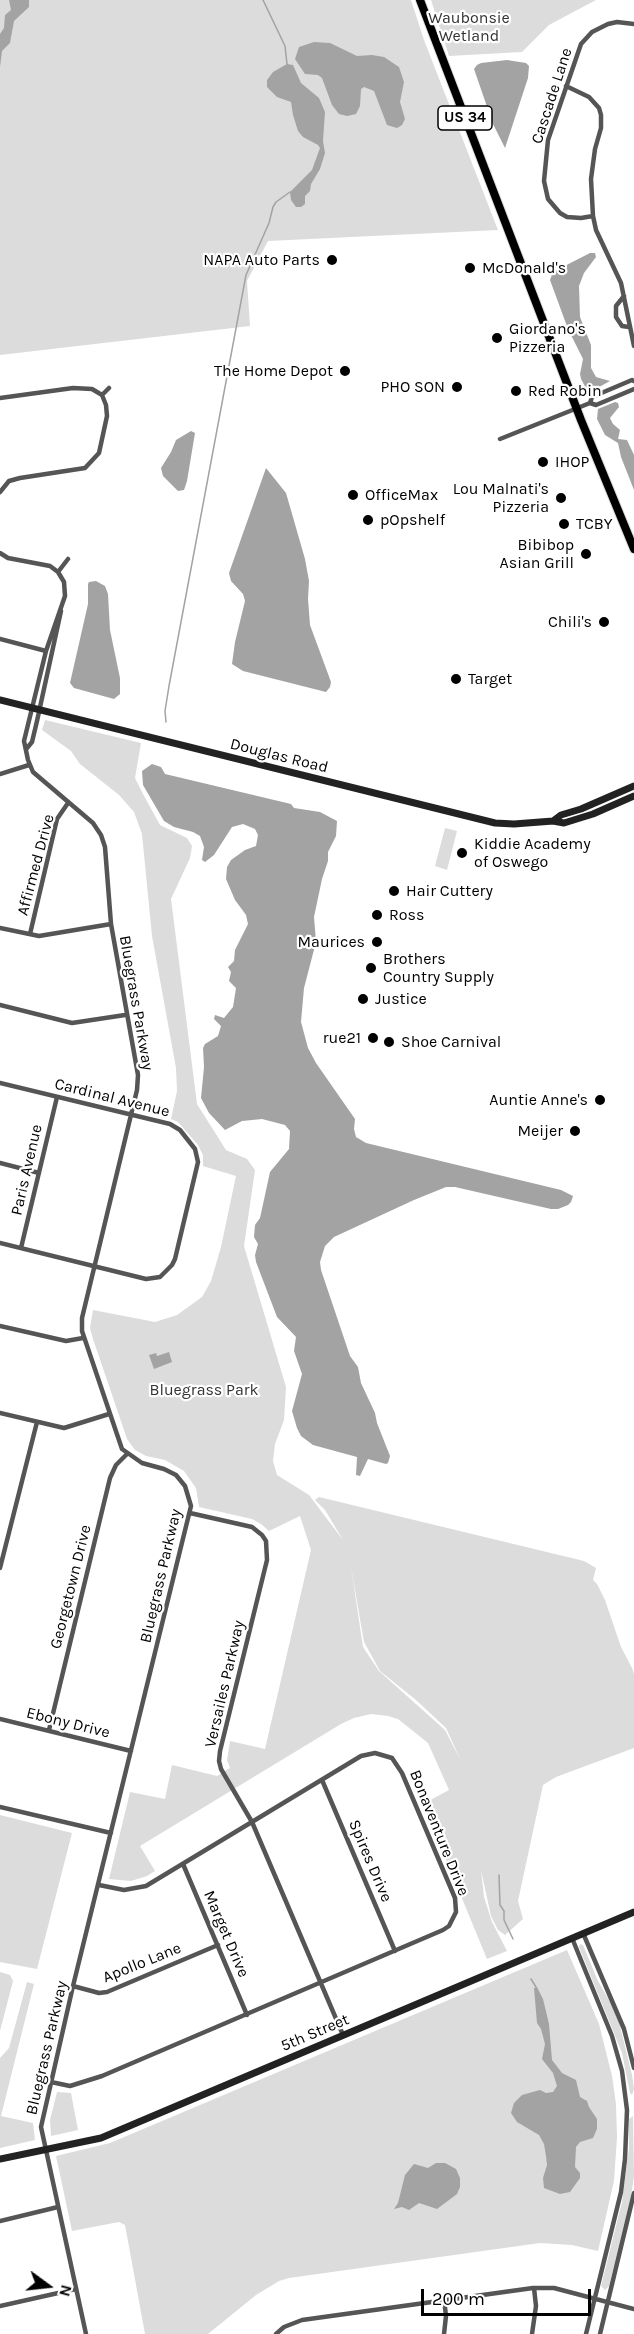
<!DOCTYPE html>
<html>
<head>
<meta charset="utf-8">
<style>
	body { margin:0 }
	#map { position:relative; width:634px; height:2334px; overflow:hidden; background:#fff; font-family:Karla,sans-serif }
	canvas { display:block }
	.north { position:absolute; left:18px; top:2256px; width:60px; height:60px; -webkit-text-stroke:4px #fff; paint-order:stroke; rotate:105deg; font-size:16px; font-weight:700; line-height:24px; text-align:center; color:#000 }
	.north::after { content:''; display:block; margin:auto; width:21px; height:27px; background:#000; clip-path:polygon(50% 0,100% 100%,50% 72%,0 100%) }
	.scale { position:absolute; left:421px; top:2289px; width:170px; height:27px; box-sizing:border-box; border:3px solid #000; border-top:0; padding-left:8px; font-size:18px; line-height:21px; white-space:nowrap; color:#000; -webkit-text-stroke:4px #fff; paint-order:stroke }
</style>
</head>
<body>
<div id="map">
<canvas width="634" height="2334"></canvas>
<div class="north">N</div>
<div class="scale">200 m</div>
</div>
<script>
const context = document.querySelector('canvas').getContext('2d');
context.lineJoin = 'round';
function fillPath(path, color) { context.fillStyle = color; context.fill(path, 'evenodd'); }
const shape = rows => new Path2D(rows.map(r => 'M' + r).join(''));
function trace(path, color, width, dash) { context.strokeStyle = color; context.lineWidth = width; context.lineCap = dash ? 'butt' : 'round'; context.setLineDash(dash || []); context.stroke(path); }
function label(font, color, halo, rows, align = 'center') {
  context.font = font + ' Karla,sans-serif'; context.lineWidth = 4.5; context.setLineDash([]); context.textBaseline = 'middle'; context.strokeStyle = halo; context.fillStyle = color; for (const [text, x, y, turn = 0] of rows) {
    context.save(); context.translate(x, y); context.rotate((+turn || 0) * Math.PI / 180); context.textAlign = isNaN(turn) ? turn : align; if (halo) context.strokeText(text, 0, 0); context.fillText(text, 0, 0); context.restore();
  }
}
fillPath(shape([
	[0,0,411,0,424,40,498,230,268,241,247,281,250,326,0,355],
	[431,0,596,0,549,25,522,52,449,56],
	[45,720,141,743,135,778,143,794,160,825,187,838,192,846,190,858,171,899,197,1104,226,1150,247,1159,255,1170,244,1246,286,1387,284,1420,275,1444,273,1461,277,1475,309,1495,343,1540,325,1510,315,1500,319,1497,584,1561,596,1568,593,1580,597,1584,605,1600,621,1647,632,1668,634,1674,634,1748,556,1777,543,1785,518,1901,523,1919,505,1935,498,1930,491,1916,481,1870,484,1897,492,1922,507,1951,487,1959,423,1804,449,1790,428,1743,398,1719,388,1716,371,1714,354,1718,341,1724,140,1846,155,1871,147,1876,131,1881,109,1879,130,1792,165,1799,172,1765,217,1776,230,1768,227,1760,230,1741,265,1749,311,1550,300,1516,269,1531,261,1524,252,1519,199,1507,196,1488,184,1471,165,1460,146,1456,135,1450,127,1439,93,1339,90,1328,93,1310,155,1322,177,1315,202,1297,211,1281,221,1247,236,1176,203,1166,203,1155,198,1145,178,1122,171,1119,177,1091,176,1068,152,936,142,834,134,812,119,795,80,764,71,751,42,730],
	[351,1567,364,1642,380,1671,416,1700,446,1728,461,1761,445,1730,379,1671,363,1647],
	[445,828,457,831,447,870,435,866],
	[0,1815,72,1833,37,1969,0,1962],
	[580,1944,583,1945,598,1981,612,2005,619,2022,632,2075,634,2089,632,2095,630,2093,622,2053,579,1947],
	[567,1950,599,2024,612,2076,616,2104,617,2137,614,2181,598,2251,572,2245,540,2243,289,2278,279,2281,256,2295,208,2334,145,2334,125,2225,119,2222,72,2231,56,2156,110,2143],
	[0,1972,10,1975,13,1981,0,2031],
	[27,1982,34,1984,1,2116,33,2123,35,2140,0,2148,0,2058,9,2048],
	[57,2092,71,2093,78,2130,51,2136,50,2120],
	[633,2116,634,2176,631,2196,609,2286,605,2290,601,2286,622,2202,629,2148,629,2119]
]), '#dcdcdc');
fillPath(shape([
	[9,0,29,0,29,7,14,21,10,43,2,51,0,67,0,34,4,28,5,15,11,10],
	[314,42,330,43,357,56,372,55,384,57,399,67,404,82,400,102,405,119,402,125,397,128,387,125,374,91,364,87,361,89,360,106,356,114,347,116,339,114,332,105,322,78,318,75,305,74,295,59,299,47],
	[507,60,526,63,529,66,528,78,505,148,493,124,474,69,477,65,481,63],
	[287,64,293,65,301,83,319,98,325,112,323,141,325,153,320,169,311,184,310,191,305,196,305,204,301,207,296,207,291,200,290,192,312,170,320,148,318,145,303,137,298,131,293,115,291,102,277,97,267,87,267,80,273,72],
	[590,253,595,253,596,257,584,273,579,286,580,317,591,345,591,368,596,377,610,381,592,391,587,390,581,379,580,374,583,359,568,329,550,280,553,272],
	[615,402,618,403,619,407,610,418,613,424,620,430,618,439,627,440,634,455,634,490,621,457,618,443,605,435,597,419,598,409],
	[191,431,195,433,187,481,184,490,178,491,163,476,161,468,171,452,176,440],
	[266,468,286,493,305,559,309,581,308,599,310,625,331,682,330,687,326,692,243,671,232,664,235,642,245,601,243,594,231,581,229,573],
	[96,581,105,586,108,594,110,630,120,678,120,694,114,699,74,688,70,683,88,604,88,584,89,582],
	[152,764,161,767,165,774,291,804,294,808,320,812,337,821,336,836,328,852,328,861,322,879,314,917,316,942,304,988,301,1022,308,1048,316,1063,355,1119,354,1129,356,1137,366,1143,561,1190,573,1196,571,1202,568,1205,558,1209,551,1209,455,1187,446,1187,414,1200,334,1237,325,1246,320,1262,321,1270,350,1356,358,1367,361,1383,375,1413,377,1423,390,1456,388,1463,386,1464,368,1459,360,1476,356,1475,357,1457,313,1445,301,1436,297,1428,292,1411,302,1374,294,1351,296,1337,277,1317,256,1262,255,1255,258,1244,254,1237,255,1225,260,1218,270,1172,289,1149,290,1131,285,1125,262,1119,242,1121,225,1130,209,1113,201,1098,204,1067,203,1048,205,1044,218,1036,221,1026,214,1019,215,1015,224,1018,233,1007,236,988,229,981,231,972,228,967,234,961,235,950,248,924,246,915,235,900,226,879,227,867,231,860,245,850,256,846,258,835,255,829,243,824,232,827,214,855,205,862,202,860,204,847,200,836,193,832,174,827,164,821,143,785,142,771],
	[169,1352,172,1362,154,1369,149,1355,156,1353,157,1356],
	[537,1987,543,1999,549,2024,552,2060,562,2073,576,2080,580,2097,587,2101,589,2107,597,2119,597,2129,593,2138,580,2142,576,2147,575,2167,580,2173,580,2178,570,2192,560,2194,544,2188,543,2178,547,2165,546,2156,544,2144,539,2135,517,2122,511,2113,514,2103,522,2095,540,2090,546,2093,553,2092,557,2086,553,2073,542,2059,545,2044,541,2029,537,2023,534,1988],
	[436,2163,445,2163,456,2169,460,2178,460,2187,457,2194,437,2209,419,2203,409,2210,402,2207,394,2209,398,2203,405,2175,414,2164,428,2168]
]), '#a3a3a3');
trace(shape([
	[263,0,285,46,287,64],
	[166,722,165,711,169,686,246,275,269,223,273,207,276,202,290,192],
	[499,1875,500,1905,504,1911,504,1920,513,1939],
	[531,1979,536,1987]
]), '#a3a3a3', 1.5);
const primary = shape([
	[420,0,581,420,634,549]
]);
trace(primary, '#dbdbdb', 10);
trace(shape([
	[566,86,589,97,599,108,601,115,601,128,595,149,591,179,593,216,596,230,621,283,634,346],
	[593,216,581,218,567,217,560,213,548,199,544,181,548,140,581,44,592,32,608,24,617,22,634,24],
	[624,296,616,306,616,317,622,326,629,327],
	[102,395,109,388],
	[0,398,73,388,92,389,102,395,106,405,107,416,99,453,85,468,20,478,9,481,0,492],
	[590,403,592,397,632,380,634,381],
	[500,439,590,403,596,405,634,389],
	[0,553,8,558,50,566,58,572,64,582,65,596,46,651,24,741,28,760,33,772,93,823,101,835,105,847,111,924,138,1075,137,1090,82,1318,82,1331,122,1449,142,1463,164,1469,176,1475,185,1486,191,1506,73,1986,41,2127,86,2334],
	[58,572,68,559],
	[0,639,46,651],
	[27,748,32,742,37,721,61,611],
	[0,774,29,765],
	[0,928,39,936,111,924],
	[30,934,57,819,68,803],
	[0,1005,72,1023,125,1015],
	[0,1083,170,1124,180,1130,195,1149,198,1162,175,1259,172,1265,160,1277,146,1279,0,1243],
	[0,1163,39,1173],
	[21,1248,57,1097],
	[0,1326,66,1341,83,1338],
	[0,1413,64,1428,109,1414],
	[190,1513,252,1527,262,1535,266,1541,267,1560,220,1751,219,1761,221,1769,252,1822,343,2035],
	[0,1568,37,1422],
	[0,1719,131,1751],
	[49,1730,110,1478,116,1465,127,1454],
	[322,1780,395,1951],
	[0,1807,111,1833],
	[183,1864,247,2015],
	[583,1933,624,2029,634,2068],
	[572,1938,612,2036,622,2071,627,2110,625,2159,621,2192,586,2334],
	[73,1986,99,1993,107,1992,218,1945],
	[51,2082,70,2086,102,2076,443,1930,449,1926,456,1912,455,1898,402,1773,392,1758,375,1753,361,1756,146,1886,124,1890,99,1885],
	[0,2221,58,2207],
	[444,2299,446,2316,444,2334],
	[0,2306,76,2289],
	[276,2334,284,2327,302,2320,533,2288,554,2288,634,2309],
	[532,2334,536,2306,534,2288],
	[600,2334,634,2193]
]), '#555', 4.5);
trace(shape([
	[0,700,495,823,514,824,553,821,564,823,593,814,634,796],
	[553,821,561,815,581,809,634,786],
	[0,2159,101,2138,634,1912]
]), '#222', 7);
trace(primary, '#000', 8);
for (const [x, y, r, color] of [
	[332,260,6,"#000"],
	[470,268,6,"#000"],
	[497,338,6,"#000"],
	[345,371,6,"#000"],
	[457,387,6,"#000"],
	[516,391,6,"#000"],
	[543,462,6,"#000"],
	[353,495,6,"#000"],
	[561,498,6,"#000"],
	[368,520,6,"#000"],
	[564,524,6,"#000"],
	[586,554,6,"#000"],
	[604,622,6,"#000"],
	[456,679,6,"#000"],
	[462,853,6,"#000"],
	[394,891,6,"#000"],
	[377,915,6,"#000"],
	[377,942,6,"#000"],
	[371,968,6,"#000"],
	[363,999,6,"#000"],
	[373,1038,6,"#000"],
	[389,1042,6,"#000"],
	[600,1100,6,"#000"],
	[575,1131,6,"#000"]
]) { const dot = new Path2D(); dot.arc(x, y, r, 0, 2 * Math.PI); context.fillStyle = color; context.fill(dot); trace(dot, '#fff', 2); }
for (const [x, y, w] of [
	[465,118,54]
]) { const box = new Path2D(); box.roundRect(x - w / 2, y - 12, w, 24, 4.5); context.fillStyle = '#fff'; context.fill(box); trace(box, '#000', 1.5); }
label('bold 15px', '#000', null, [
	["US 34",465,118]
]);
label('16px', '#333', '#fff', [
	["Waubonsie",469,18],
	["Wetland",469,36],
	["Bluegrass Park",204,1390]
]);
label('16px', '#000', '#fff', [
	["Cascade Lane",552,96,-72],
	["Douglas Road",279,756,14],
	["Affirmed Drive",36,865,-75],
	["Bluegrass Parkway",136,1003,80],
	["Cardinal Avenue",112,1098,14],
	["Paris Avenue",27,1170,-77],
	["Bluegrass Parkway",161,1576,-77],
	["Georgetown Drive",71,1587,-76],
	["Versailes Parkway",225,1684,-77],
	["Ebony Drive",68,1723,14],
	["Bonaventure Drive",439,1833,68],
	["Spires Drive",370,1861,67],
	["Marget Drive",226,1934,67],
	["Apollo Lane",142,1963,-22],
	["5th Street",315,2033,-23],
	["Bluegrass Parkway",47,2048,-77]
]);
label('16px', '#000', '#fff', [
	["NAPA Auto Parts",320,260,"right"],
	["McDonald's",482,268],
	["Giordano's",509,329],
	["Pizzeria",509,347],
	["The Home Depot",333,371,"right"],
	["PHO SON",445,387,"right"],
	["Red Robin",528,391],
	["IHOP",555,462],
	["Lou Malnati's",549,489,"right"],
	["Pizzeria",549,507,"right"],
	["OfficeMax",365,495],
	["pOpshelf",380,520],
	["TCBY",576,524],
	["Bibibop",574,545,"right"],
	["Asian Grill",574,563,"right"],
	["Chili's",592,622,"right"],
	["Target",468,679],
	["Kiddie Academy",474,844],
	["of Oswego",474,862],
	["Hair Cuttery",406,891],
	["Ross",389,915],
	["Maurices",365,942,"right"],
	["Brothers",383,959],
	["Country Supply",383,977],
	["Justice",375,999],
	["rue21",361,1038,"right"],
	["Shoe Carnival",401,1042],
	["Auntie Anne's",588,1100,"right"],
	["Meijer",563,1131,"right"]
], 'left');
</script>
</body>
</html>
